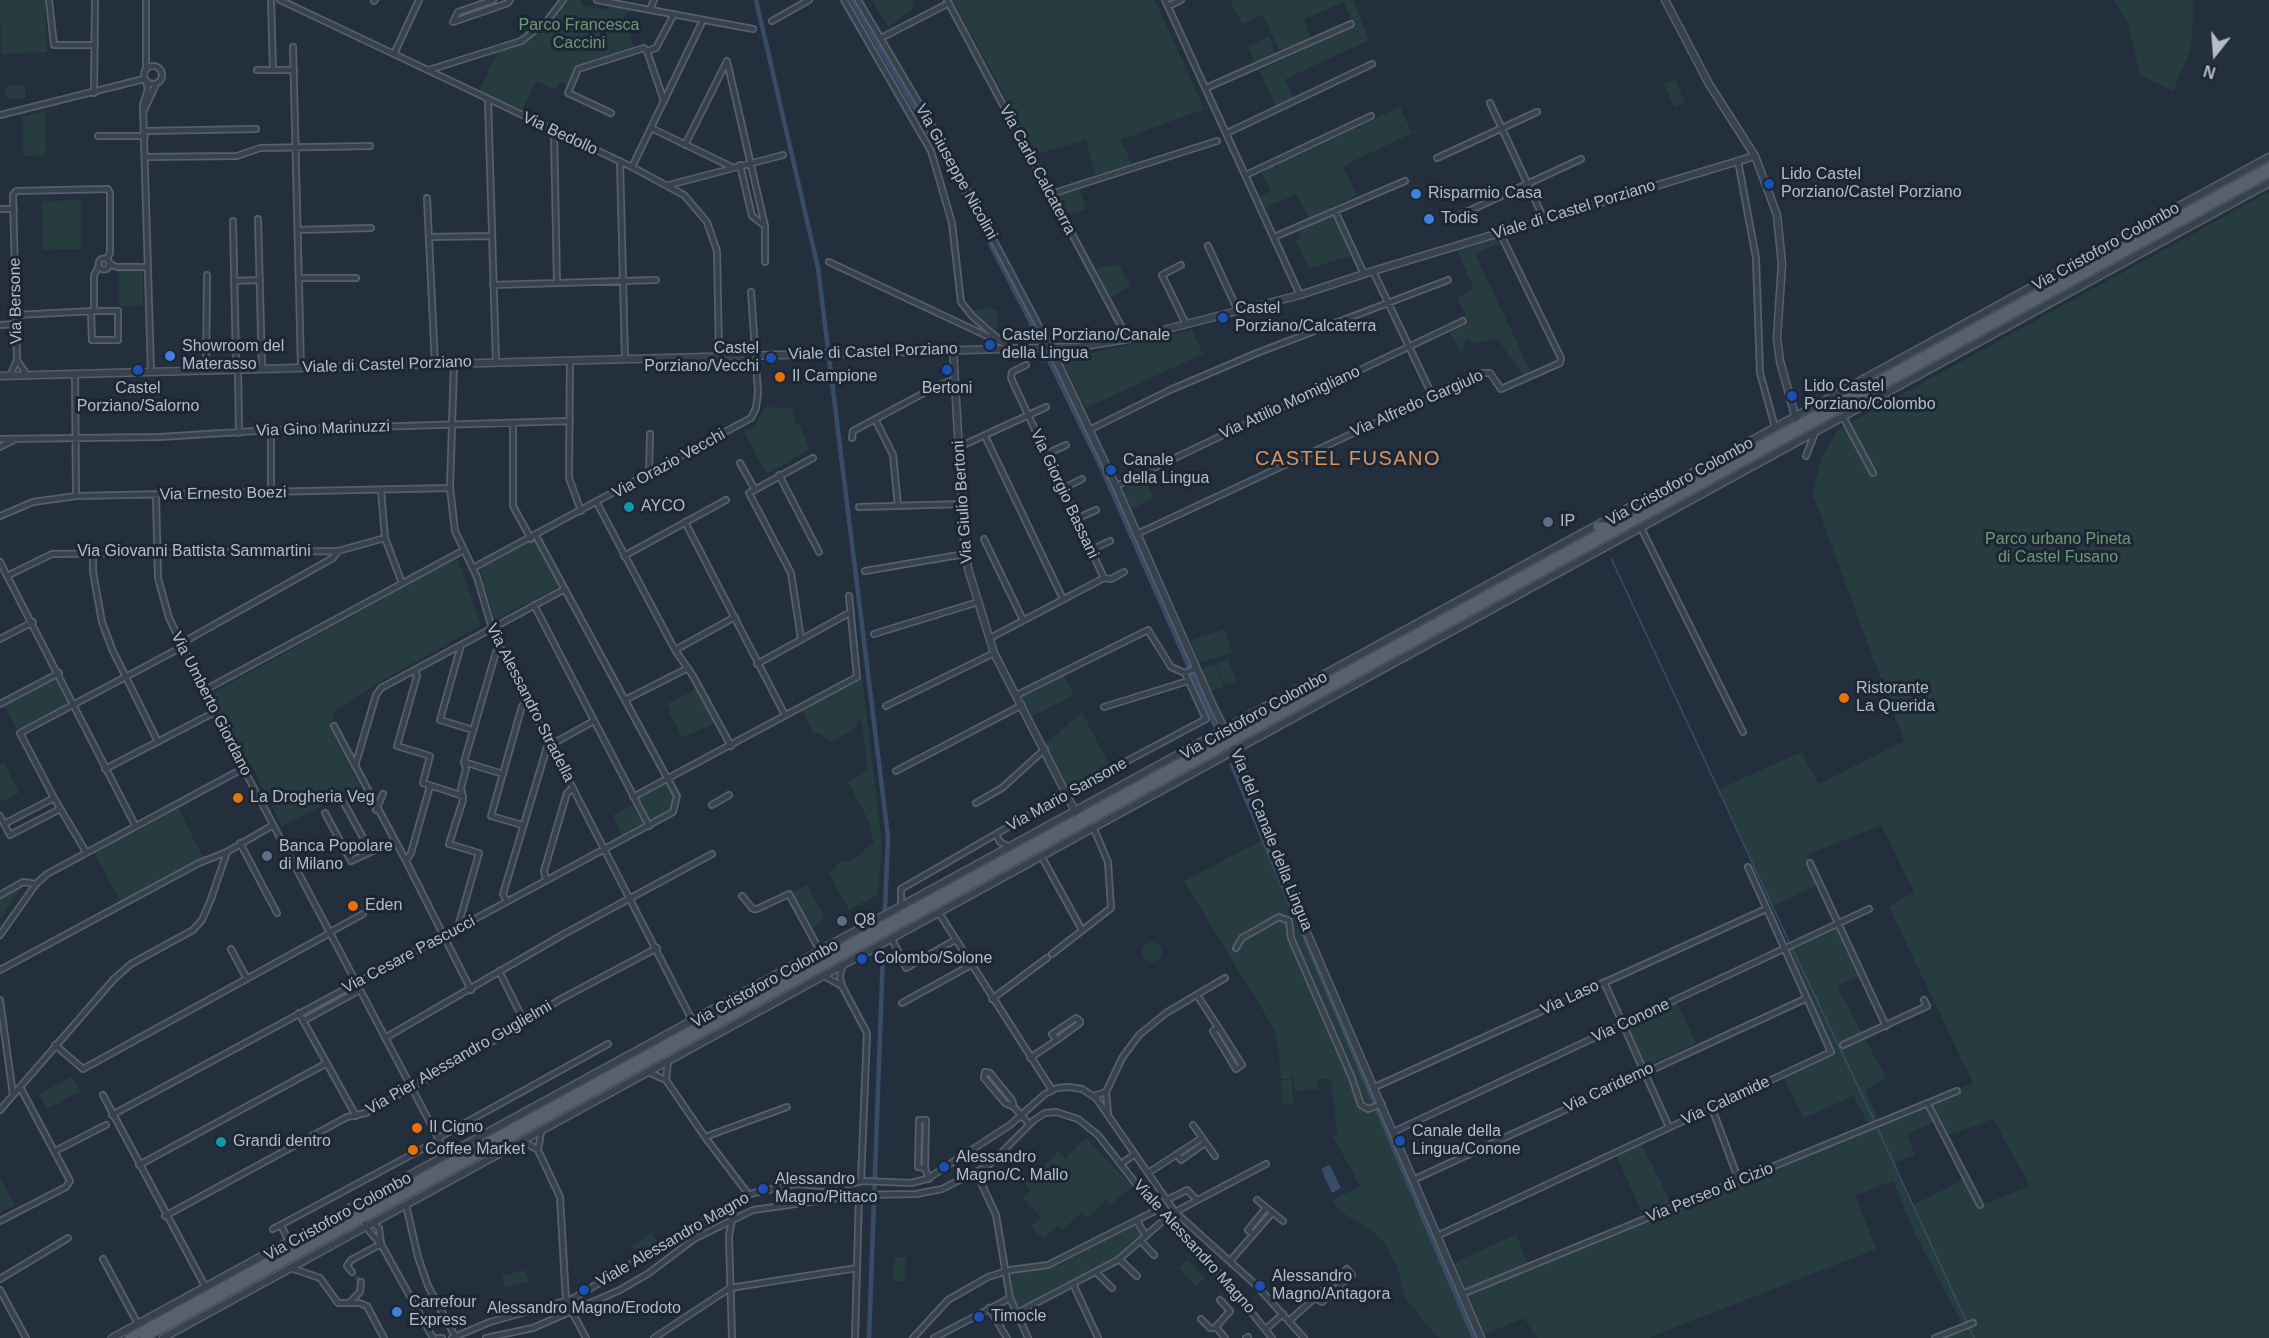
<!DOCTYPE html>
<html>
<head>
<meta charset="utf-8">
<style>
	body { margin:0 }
	#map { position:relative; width:2269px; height:1338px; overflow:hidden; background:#242f3e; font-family:Helvetica,sans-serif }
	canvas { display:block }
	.north { position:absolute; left:2185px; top:24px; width:60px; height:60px; -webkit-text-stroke:4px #1d2633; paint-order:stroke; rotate:197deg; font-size:16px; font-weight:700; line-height:24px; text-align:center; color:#b4bcc9 }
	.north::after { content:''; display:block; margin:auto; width:21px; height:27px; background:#b4bcc9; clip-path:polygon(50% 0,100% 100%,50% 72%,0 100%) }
</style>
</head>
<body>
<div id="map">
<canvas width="2269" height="1338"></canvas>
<div class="north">N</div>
</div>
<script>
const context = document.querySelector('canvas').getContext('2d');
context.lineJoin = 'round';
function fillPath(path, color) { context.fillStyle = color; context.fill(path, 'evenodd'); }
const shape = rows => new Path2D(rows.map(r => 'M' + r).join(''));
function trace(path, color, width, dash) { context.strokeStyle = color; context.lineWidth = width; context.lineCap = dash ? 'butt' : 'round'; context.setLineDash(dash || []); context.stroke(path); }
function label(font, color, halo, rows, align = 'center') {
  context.font = font + ' Helvetica,sans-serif'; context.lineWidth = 6; context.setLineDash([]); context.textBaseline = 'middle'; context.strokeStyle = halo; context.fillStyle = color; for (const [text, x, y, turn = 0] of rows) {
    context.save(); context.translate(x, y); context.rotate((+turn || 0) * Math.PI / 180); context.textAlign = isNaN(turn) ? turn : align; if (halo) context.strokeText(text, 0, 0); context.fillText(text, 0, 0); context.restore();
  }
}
fillPath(shape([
	[0,0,45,0,47,52,1,54],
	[565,0,582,0,581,5,606,10,609,6,630,10,623,16,634,49,575,68,567,84,560,82,556,90,536,81,522,110,479,91,499,49,521,43,535,35,555,16],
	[872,0,911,0,914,7,889,27],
	[1155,0,1204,109,1121,140,1132,164,1095,175,1086,140,1036,154,953,0],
	[1230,0,1353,0,1369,40,1285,79,1294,98,1276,106,1260,71,1353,26,1344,2,1304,19,1311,39,1280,52,1263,15,1242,24],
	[2114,0,2194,0,2191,49,2173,91,2140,75,2128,24],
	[1269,36,1276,56,1256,65,1248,47],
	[1675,79,1685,103,1674,107,1664,84],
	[6,86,25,86,25,98,6,98],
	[1400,107,1412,133,1343,166,1357,195,1309,218,1296,194,1262,209,1257,198,1271,191,1261,172,1275,165,1279,173,1277,163,1295,156,1301,157,1301,154],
	[45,111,46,155,23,156,22,117],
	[1079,188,1086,209,1066,215,1055,196],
	[2269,192,2269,1338,1935,1338,1963,1326,1915,1234,1893,1181,1855,1195,1876,1249,1648,1338,1537,1338,1524,1318,1480,1336,1450,1265,1516,1234,1529,1266,1645,1219,1615,1153,1640,1141,1674,1208,1870,1127,1853,1096,1804,1118,1782,1075,1831,1052,1783,949,1837,925,1861,975,1837,986,1886,1078,1865,1090,1880,1123,1973,1083,1889,907,1914,892,1881,825,1807,855,1819,884,1773,906,1719,789,1801,752,1819,784,1904,741,1812,493,1823,454,1839,429],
	[1993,1119,2030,1186,1981,1205,1967,1178,1913,1205,1894,1163,1915,1155,1907,1134,1937,1121,1945,1136],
	[81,200,82,249,43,250,42,201],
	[1333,215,1352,255,1309,269,1296,240,1302,238,1298,230],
	[1497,237,1501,243,1475,254,1530,370,1523,376,1497,338,1478,343,1465,338,1464,350,1461,352,1449,333,1469,321,1457,298,1474,289,1457,250],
	[1118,264,1131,286,1109,298,1094,269],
	[143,270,143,305,119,307,118,271],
	[989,308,997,311,997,330,970,310],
	[1192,330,1203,354,1086,408,1058,353,1092,353],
	[765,407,793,408,795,423,800,425,809,450,767,474,744,432,755,426],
	[1144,477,1154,498,1132,509,1123,492,1128,488,1127,485],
	[534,540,559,586,495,620,480,569],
	[457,558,481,625,376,684,334,711,330,728,360,787,282,826,251,764,244,768,207,696],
	[1224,629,1232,653,1199,663,1191,640],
	[1228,659,1237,681,1225,685,1216,664],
	[1215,664,1224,686,1209,692,1200,670],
	[1064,675,1074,695,1032,716,1022,696],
	[862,677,882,843,878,894,849,910,829,873,837,868,836,865,844,860,846,863,864,853,863,850,874,842,869,827,871,825,848,782,868,769,861,720,857,721,856,728,831,742,820,733,814,733,802,710],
	[56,678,70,705,18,731,4,705],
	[697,689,714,723,683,738,669,713,671,711,667,704],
	[1082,712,1110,767,1069,788,1046,744],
	[4,763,19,793,0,802,0,765],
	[668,779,677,796,673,812,624,839,613,815,636,803,633,797],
	[176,803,204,860,122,904,92,849],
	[1265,839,1478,1338,1440,1338,1433,1332,1406,1299,1397,1267,1385,1244,1376,1234,1343,1213,1335,1204,1333,1200,1360,1186,1333,1136,1337,1134,1331,1079,1318,1079,1317,1065,1318,1089,1305,1090,1304,1081,1304,1090,1294,1090,1293,1067,1292,1079,1281,1079,1278,1044,1273,1027,1184,881],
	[25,883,0,919,0,897],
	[807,885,825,918,811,929,793,892],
	'1142 952a10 10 0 1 1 20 0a10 10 0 1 1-20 0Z',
	[1677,1003,1696,1043,1646,1066,1627,1026],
	[72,1076,80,1091,47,1109,39,1094],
	[1281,1080,1292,1080,1293,1104,1282,1104],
	[1086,1138,1132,1186,1111,1205,1106,1200,1087,1218,1081,1213,1062,1230,1058,1226,1043,1239,1031,1226,1041,1217,1023,1198,1031,1191,1024,1183,1058,1152,1065,1158],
	[0,1178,15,1205,0,1213],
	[1134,1225,1142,1235,1118,1258,1016,1311,1012,1301,1011,1273,1057,1266],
	[651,1233,657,1242,638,1255,632,1246],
	[894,1257,906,1257,905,1281,894,1281],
	[1187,1260,1205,1278,1196,1286,1179,1268],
	[525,1270,529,1281,505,1288,502,1276]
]), '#263c3f');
fillPath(shape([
	[1330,1165,1341,1188,1332,1193,1321,1169]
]), '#394c67');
trace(shape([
	[1611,558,1790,944],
	[1792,948,1875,1122],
	[1877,1127,1974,1338]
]), '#394c67', 1.5);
trace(shape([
	[756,0,818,268,888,836,885,910],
	[852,0,967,199,1027,315,1102,469,1215,726],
	[1232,765,1474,1338],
	[869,1338,883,953]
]), '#394c67', 4.5);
trace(shape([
	[352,1272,361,1282]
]), '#3a4453', 4.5, [4.5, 2]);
const minor = shape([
	[49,0,54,45,95,45],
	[146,0,146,69],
	[271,0,273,70],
	[280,0,632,167,684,195,707,222,717,251,719,356],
	[493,0,458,12,453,22,508,3,510,0],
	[597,0,753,29],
	[844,0,931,151,952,223,961,302,972,316,1009,348],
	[858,0,944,146,1050,347],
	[947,0,1128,339],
	[1165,0,1300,295],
	[374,1,375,0],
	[1168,6,1181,0],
	[650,10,654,0],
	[772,21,809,0],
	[881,38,949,3],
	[293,47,301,368],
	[647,51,664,101],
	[394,54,419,0],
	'144 75a9 9 0 1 1 18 0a9 9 0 1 1-18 0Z',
	[257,70,294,70],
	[429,70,521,41,547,21,563,0],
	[146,82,148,89,143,105,151,372],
	[1206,88,1351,24],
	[94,93,95,0],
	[488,100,496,363],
	[1490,103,1544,219],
	[144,110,156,84],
	[611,113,568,93,578,69,644,48,647,51,656,48,674,14],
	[0,115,144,79],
	[651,128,732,167],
	[145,131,256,129],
	[554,132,557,283],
	[1227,133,1372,64],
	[98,136,145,136],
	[685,145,727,61,765,226,765,262],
	[146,157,237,156,260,148,370,146],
	[1437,158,1537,112],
	[620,161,625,359],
	[1738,161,1756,258,1760,373,1775,427],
	[740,165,752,216,765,226],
	[632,167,703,20],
	[1246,175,1371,116],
	[669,185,783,155],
	[1051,194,1217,141],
	[427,198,435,364],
	[0,209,14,209],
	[1335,211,1364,274],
	[1460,215,1581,159],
	[258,219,262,369],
	[233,221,236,362],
	[298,230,371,228],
	[429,237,491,236],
	[1274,237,1405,181],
	[1208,246,1238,311],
	'98.5 264a5.5 5.5 0 1 1 11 0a5.5 5.5 0 1 1-11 0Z',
	[829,262,1000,342],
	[109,264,117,267,148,267],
	[1181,265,1162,275,1186,324],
	[1373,271,1432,395],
	[299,278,356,278],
	[234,281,260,280],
	[493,285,656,280],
	[91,312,92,340,118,340,118,311,94,311],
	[16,315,94,311,94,275,99,266],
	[0,325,16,324],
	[17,360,27,375],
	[570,360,569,478,581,511],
	[454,363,450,488,455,531,477,577,494,635,692,1020],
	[238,369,239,433],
	[206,370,207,275],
	[75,374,76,496],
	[10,376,17,360,13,195,16,191,108,189,110,193,110,253,107,259],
	[1843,417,1873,473],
	[875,419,893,455,898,506],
	[513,423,513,506,531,539],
	[1089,430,1170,390,1257,353,1448,280],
	[985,436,1063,599],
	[852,438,853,431,935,387,953,380],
	[0,439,160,437,271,430,570,421],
	[0,447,12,441],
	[959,447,1046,407],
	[1046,454,1066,445],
	[1806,456,1815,433],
	[740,463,754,488],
	[649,475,650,434],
	[779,475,819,552],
	[1116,486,1463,321],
	[1062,489,1082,479],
	[381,490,385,538,402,583],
	[271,493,271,430],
	[156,495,158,578,169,618,239,760,447,1155],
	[597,503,675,650,693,676,731,746],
	[859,507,962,504],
	[0,516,33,502,76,496,450,488],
	[1076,519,1096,510],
	[685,522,785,715],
	[1641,528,1743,732],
	[1137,534,1482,373,1490,373,1501,389,1560,363,1561,358,1500,233],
	[984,539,1023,620],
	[1091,550,1110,541],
	[93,553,93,572,102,622,112,649,158,742],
	[624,556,726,500],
	[0,562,135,825],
	[473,568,751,418,756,408,758,392,751,292],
	[865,571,965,554],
	[7,576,52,554,338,551,385,538],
	[1104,578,1111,579,1124,572],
	[534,605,649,826],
	[874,634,978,602],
	[990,638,1104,578,1011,378,1012,372,1026,365],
	[0,639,33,622],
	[801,639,791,573,749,493,813,458],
	[180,644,333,558,338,551],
	[461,645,440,720,473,730],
	[675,650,735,617],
	[757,664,851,612],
	[415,670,417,676,397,746,430,756,423,783,463,796],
	[205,690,464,550],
	[1017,695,1148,630,1171,667,1185,673,1196,668],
	[625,700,688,668],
	[0,704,59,673],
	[886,706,994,653],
	[1104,707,1188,681],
	[334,726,406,861],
	[464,762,503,774],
	[355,766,376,695,381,688,565,589],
	[105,769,215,712],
	[896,771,1022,705],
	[430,786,411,853,406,861,471,990],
	[633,797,857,677,849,596],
	[344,803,371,852],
	[976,803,1002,788,1045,749],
	[712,805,729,795],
	[376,810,383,794],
	[325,813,351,861,394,841],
	[0,816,10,835,60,809],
	[4,824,54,798],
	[522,825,491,816,522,706,528,700],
	[996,834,1000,842,1010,847],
	[240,843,277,913],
	[86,852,54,798,20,733,182,647],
	[1044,861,1082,930],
	[1810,863,1886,1026],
	[546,880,544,871,567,793,573,788],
	[0,895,23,882,36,884],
	[742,896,753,909,757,909,789,894,820,951],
	[507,901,503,894,547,747,592,722],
	[901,906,901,889,1067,793,1206,719,1185,673],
	[939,913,1052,1090],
	[457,930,479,853,449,844,463,800,461,788,466,769,464,762,496,652,500,647],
	[330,932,363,914],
	[0,935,36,884,47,874,244,768],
	[892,939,906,968,955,940],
	[1236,948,1242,938,1279,917,1289,921,1291,938,1352,1078,1361,1105,1368,1109,1382,1104],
	[231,949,247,979],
	[1052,954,1111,908,1108,862,1094,829],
	[842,966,840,976,842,986,867,1033,861,1181],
	[0,970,199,863,227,852],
	[499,971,525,1023],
	[824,976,842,986],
	[1604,982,1669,1127],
	[1197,995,1218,1027,1242,1065,1236,1069,1213,1031,1218,1027],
	[992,999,1047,958],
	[0,1000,13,1095],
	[902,1003,971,965],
	[299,1013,356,1116],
	[303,1021,360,990],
	[385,1038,564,934,712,854],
	[55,1045,83,1069,330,933],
	[1843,1045,1927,1006,1924,1000],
	[1030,1058,1057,1040,1080,1023,1080,1021,1076,1018,1052,1034,1057,1040],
	[648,1072,666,1080,705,1137,749,1195],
	[666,1080,668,1061],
	[1375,1087,1766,909],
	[1106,1092,1122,1058,1139,1035,1166,1013,1225,978],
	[103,1095,206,1288],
	[1093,1096,1106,1092,1108,1113],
	[1928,1104,1980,1205],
	[1014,1107,1012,1100,990,1073,985,1072,984,1078,1005,1103,1014,1107,1029,1124],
	[1712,1108,1739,1181],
	[0,1110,114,979,131,964,193,930,202,920,211,899,227,852,273,825],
	[112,1115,673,812,677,796,536,536],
	[1193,1125,1215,1156],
	[1393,1132,1869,909],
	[705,1137,787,1107],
	[438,1138,608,1044],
	[523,1141,538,1150,560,1197,566,1301,586,1338],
	[538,1150,541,1132],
	[55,1151,106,1125],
	[1177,1154,1181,1160,1205,1143],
	[1121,1164,1135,1154],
	[139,1165,327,1063],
	[925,1168,918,1167,919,1120,926,1120,925,1168,929,1179],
	[976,1172,996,1215,1010,1298],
	[1148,1173,1202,1138],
	[1413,1180,1805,999],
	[1167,1200,1187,1190,1197,1200],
	[1257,1200,1283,1221],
	[406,1205,418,1257,428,1286,455,1336],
	[356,1206,370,1232,381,1244,433,1338],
	[1175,1212,1266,1164],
	[165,1216,347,1117,366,1113,525,1023,559,1000,657,948],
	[0,1221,66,1187,70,1181,20,1087],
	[1137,1221,1146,1236],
	[373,1223,379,1228,381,1244],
	[281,1225,289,1242],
	[273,1229,439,1140],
	[1253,1234,1248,1230,1266,1208],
	[1437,1236,1831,1052,1748,867],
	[1141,1241,1154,1255],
	[103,1259,138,1324],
	[1119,1259,1137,1276],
	[1230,1261,1272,1213],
	[291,1268,320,1278,338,1303,359,1303,367,1306,384,1338],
	[352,1272,347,1266,351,1260,381,1244],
	[1096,1272,1112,1288],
	[0,1279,68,1238],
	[1074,1286,1098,1338],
	[0,1290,26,1338],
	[1462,1294,1957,1091],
	[349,1303,360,1292,361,1282],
	[989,1308,1007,1338],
	[1201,1319,1210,1328,1215,1328,1230,1311,1220,1300],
	[1289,1321,1347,1269,1352,1275,1322,1302,1315,1298],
	[998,1323,1118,1260,1165,1219],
	[1216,1327,1225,1338],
	[1266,1329,1283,1314],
	[438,1338,442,1338],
	[452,1338,490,1322,572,1299,753,1193,796,1184,835,1187,863,1181,911,1183,927,1179,1010,1125,1045,1094,1057,1088,1069,1087,1082,1089,1096,1098,1175,1212,1256,1285,1304,1338],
	[486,1338,533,1328,620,1290,649,1273,694,1239,753,1210,859,1195,916,1194,942,1189,989,1165,1034,1120,1045,1113,1056,1112,1078,1119,1098,1135,1158,1212,1225,1279,1272,1338],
	[654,1338,730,1288,857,1268],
	[732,1338,729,1236,735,1204],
	[855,1338,859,1195],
	[913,1338,948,1300,988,1277,1010,1270,1048,1265,1157,1210],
	[934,1338,1010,1298,1028,1338],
	[1246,1338,1248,1337],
	[1935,1338,1973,1323]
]);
const tertiary = shape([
	[1665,0,1709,84,1755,156,1777,215,1782,264,1777,338,1780,361,1796,419],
	[1050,347,1116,486,1213,706,1227,734],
	[953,349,965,554,969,572,994,653,1076,813],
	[0,376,1077,347,1128,339,1300,295,1373,271,1755,156],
	[1234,748,1281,872,1481,1338],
	[112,1338,2269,157],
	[163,1338,2269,183]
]);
const primary = shape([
	[1597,526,1611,527],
	[1314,680,1325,685],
	[129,1338,2269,167],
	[144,1338,2269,173]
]);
trace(minor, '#565f6c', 8);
trace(tertiary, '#565f6c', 9);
trace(primary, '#414a57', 10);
trace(minor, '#38414e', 4.5);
trace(tertiary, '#38414e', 6);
trace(primary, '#56606e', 8);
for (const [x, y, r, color] of [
	[1769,184,6,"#1a4fb4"],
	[1416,194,6,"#3f7fe0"],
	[1429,219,6,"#3f7fe0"],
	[1223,318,6,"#1a4fb4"],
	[990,345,6,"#1a4fb4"],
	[170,356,6,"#3f7fe0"],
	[771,358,6,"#1a4fb4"],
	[138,370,6,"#1a4fb4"],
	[947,370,6,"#1a4fb4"],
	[780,377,6,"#e8710a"],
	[1792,396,6,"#1a4fb4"],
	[1111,470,6,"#1a4fb4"],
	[629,507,6,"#0f9aa8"],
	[1548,522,6,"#5c6f8a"],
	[1844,698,6,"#e8710a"],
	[238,798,6,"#e8710a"],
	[267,856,6,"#5c6f8a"],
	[353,906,6,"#e8710a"],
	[842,921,6,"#5c6f8a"],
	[862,959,6,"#1a4fb4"],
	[417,1128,6,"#e8710a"],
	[1400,1141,6,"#1a4fb4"],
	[221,1142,6,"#0f9aa8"],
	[413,1150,6,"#e8710a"],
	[944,1167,6,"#1a4fb4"],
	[763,1189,6,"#1a4fb4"],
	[1260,1286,6,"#1a4fb4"],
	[584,1290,6,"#1a4fb4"],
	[397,1312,6,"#3f7fe0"],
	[979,1317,6,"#1a4fb4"]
]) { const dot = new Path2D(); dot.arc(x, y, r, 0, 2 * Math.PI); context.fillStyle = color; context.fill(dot); trace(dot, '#1d2633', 2); }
label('16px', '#6b9a76', '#1d2633', [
	["Parco Francesca",579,26],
	["Caccini",579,44],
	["Parco urbano Pineta",2058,540],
	["di Castel Fusano",2058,558]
]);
label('16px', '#b4bcc9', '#1d2633', [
	["Via Bedollo",560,134,25],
	["Via Carlo Calcaterra",1037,170,62],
	["Via Giuseppe Nicolini",956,172,61],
	["Viale di Castel Porziano",1574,210,-17],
	["Via Cristoforo Colombo",2106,247,-29],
	["Via Bersone",16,301,-91],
	["Viale di Castel Porziano",873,352,-2],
	["Viale di Castel Porziano",387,365,-2],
	["Via Attilio Momigliano",1290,403,-25],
	["Via Alfredo Gargiulo",1417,404,-24],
	["Via Gino Marinuzzi",323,429,-2],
	["Via Orazio Vecchi",669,464,-29],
	["Via Cristoforo Colombo",1680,482,-29],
	["Via Ernesto Boezi",223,494,-1],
	["Via Giorgio Bassani",1064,494,65],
	["Via Giulio Bertoni",963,502,-94],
	["Via Giovanni Battista Sammartini",194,552],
	["Via Alessandro Stradella",530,703,63],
	["Via Umberto Giordano",211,704,63],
	["Via Cristoforo Colombo",1254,716,-29],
	["Via Mario Sansone",1067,795,-29],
	["Via del Canale della Lingua",1271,840,68],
	["Via Cesare Pascucci",409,955,-28],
	["Via Cristoforo Colombo",765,984,-29],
	["Via Laso",1570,998,-25],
	["Via Conone",1631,1021,-25],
	["Via Pier Alessandro Guglielmi",459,1058,-30],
	["Via Caridemo",1609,1088,-25],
	["Via Calamide",1726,1101,-25],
	["Via Perseo di Cizio",1710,1193,-22],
	["Via Cristoforo Colombo",338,1217,-29],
	["Viale Alessandro Magno",673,1240,-30],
	["Viale Alessandro Magno",1194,1247,48]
]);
label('16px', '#b4bcc9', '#1d2633', [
	["Lido Castel",1781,175],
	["Porziano/Castel Porziano",1781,193],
	["Risparmio Casa",1428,194],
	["Todis",1441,219],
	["Castel",1235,309],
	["Porziano/Calcaterra",1235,327],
	["Castel Porziano/Canale",1002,336],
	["della Lingua",1002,354],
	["Showroom del",182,347],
	["Materasso",182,365],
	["Castel",759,349,"right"],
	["Porziano/Vecchi",759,367,"right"],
	["Il Campione",792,377],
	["Lido Castel",1804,387],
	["Porziano/Colombo",1804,405],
	["Castel",138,389,"center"],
	["Porziano/Salorno",138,407,"center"],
	["Bertoni",947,389,"center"],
	["Canale",1123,461],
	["della Lingua",1123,479],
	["AYCO",641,507],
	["IP",1560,522],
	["Ristorante",1856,689],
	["La Querida",1856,707],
	["La Drogheria Veg",250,798],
	["Banca Popolare",279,847],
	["di Milano",279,865],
	["Eden",365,906],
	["Q8",854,921],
	["Colombo/Solone",874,959],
	["Il Cigno",429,1128],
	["Canale della",1412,1132],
	["Lingua/Conone",1412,1150],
	["Grandi dentro",233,1142],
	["Coffee Market",425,1150],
	["Alessandro",956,1158],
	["Magno/C. Mallo",956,1176],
	["Alessandro",775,1180],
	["Magno/Pittaco",775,1198],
	["Alessandro",1272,1277],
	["Magno/Antagora",1272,1295],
	["Carrefour",409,1303],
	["Express",409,1321],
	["Alessandro Magno/Erodoto",584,1309,"center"],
	["Timocle",991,1317]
], 'left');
context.letterSpacing = '1.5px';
label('20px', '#d59563', '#1d2633', [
	["CASTEL FUSANO",1348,459]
]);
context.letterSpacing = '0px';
</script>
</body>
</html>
